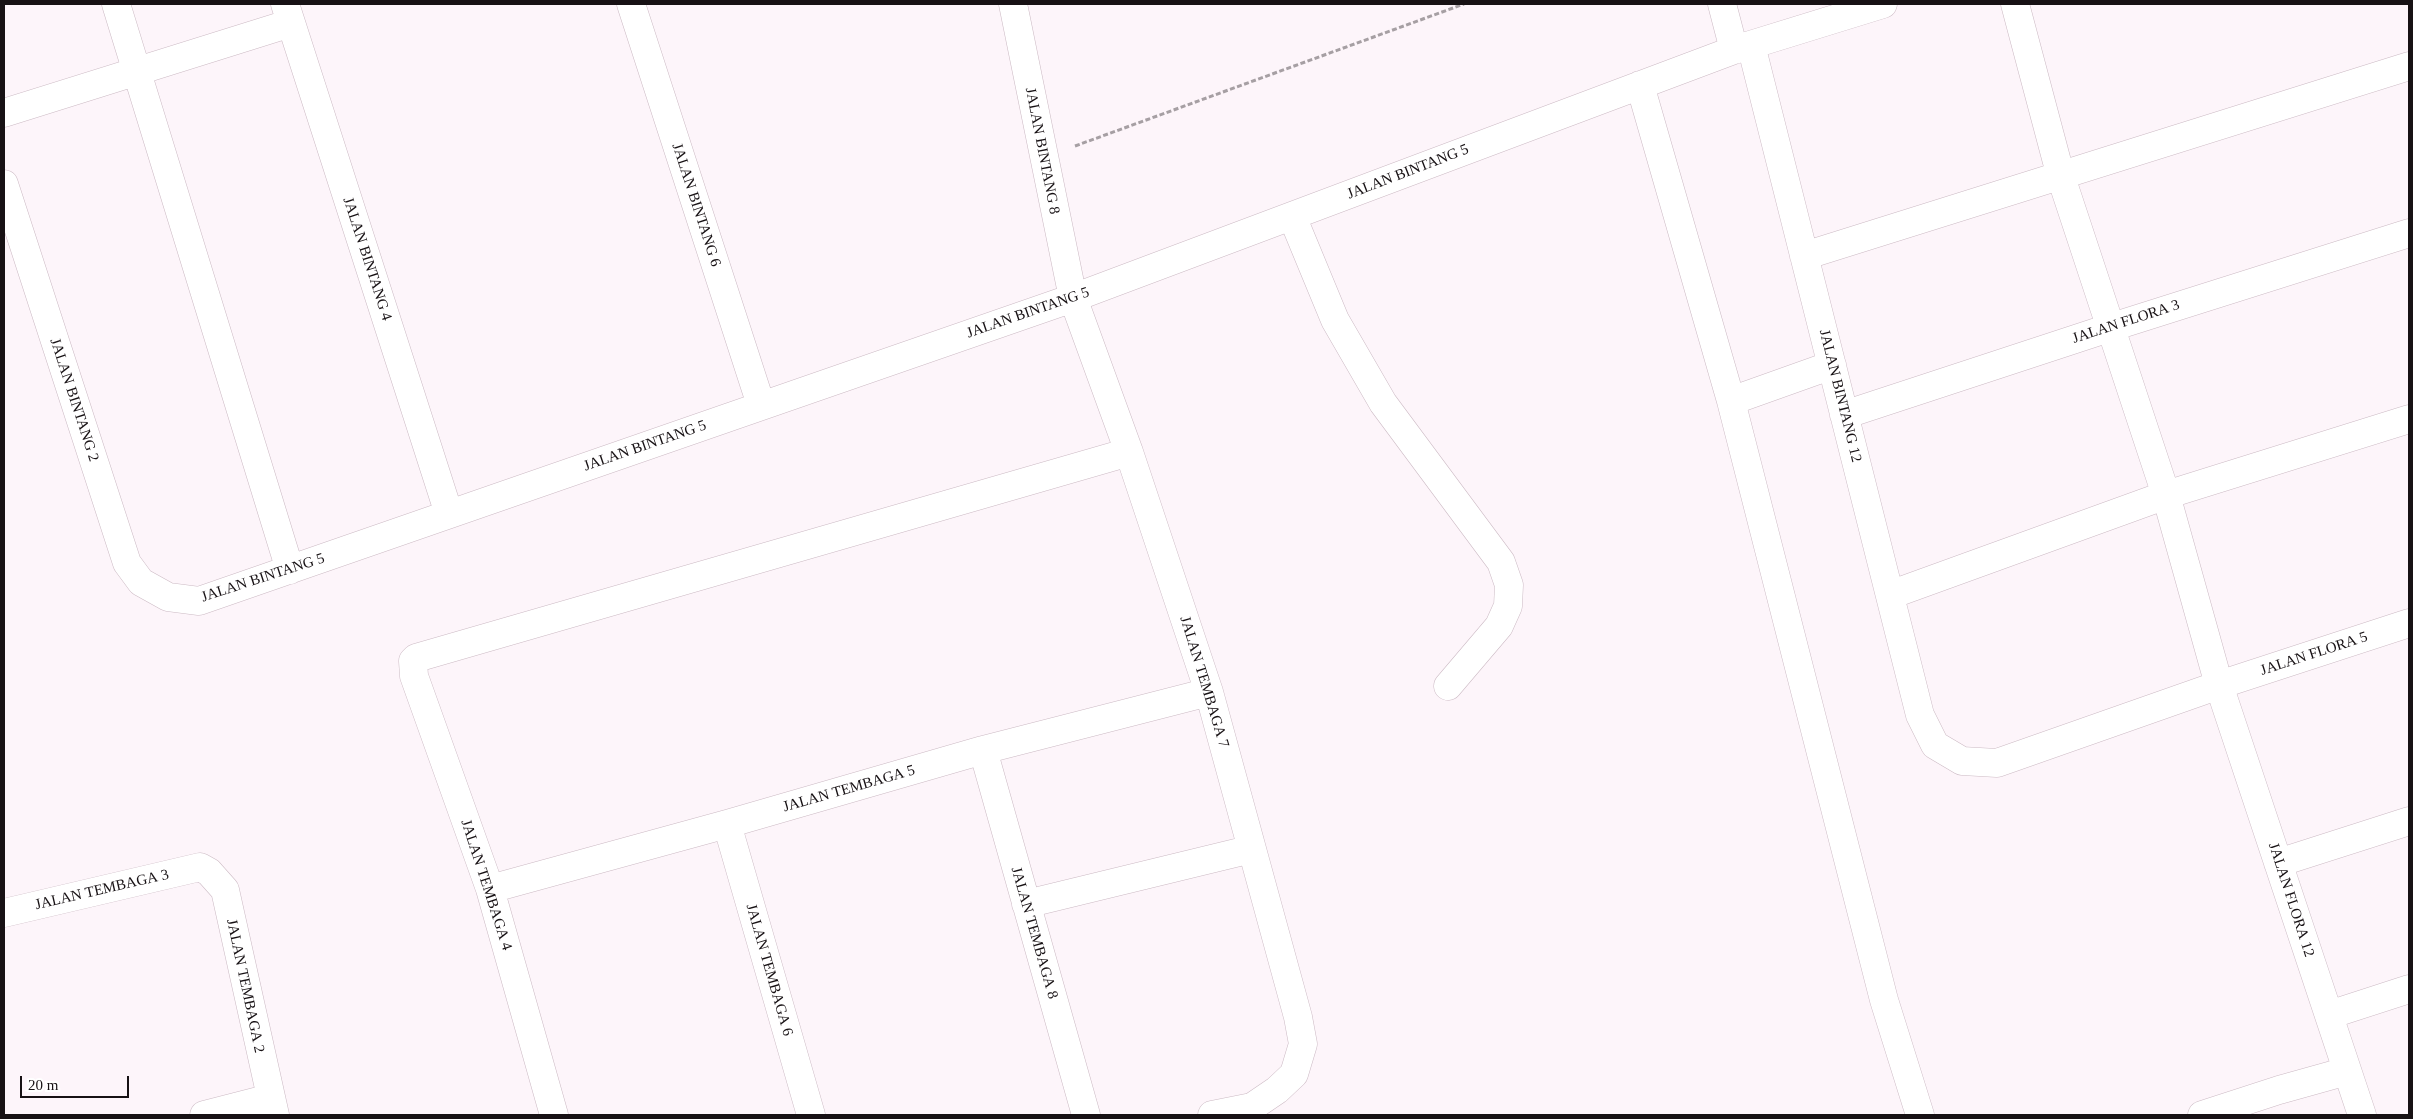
<!DOCTYPE html>
<html>
<head>
<meta charset="utf-8">
<style>
	body { margin:0 }
	#map { position:relative; width:2413px; height:1119px; overflow:hidden; background:#fdf5fa; font-family:"Times New Roman",serif }
	canvas { display:block }
	.frame { position:absolute; inset:0; border:5px solid #171114; pointer-events:none }
	.scale { position:absolute; left:20px; top:1076px; width:109px; height:22px; box-sizing:border-box; border:2px solid #171114; border-top:0; padding-left:6px; font-size:15px; line-height:18px; white-space:nowrap; color:#171114; -webkit-text-stroke:4px #fff; paint-order:stroke }
</style>
</head>
<body>
<div id="map">
<canvas width="2413" height="1119"></canvas>
<div class="frame"></div>
<div class="scale">20 m</div>
</div>
<script>
const context = document.querySelector('canvas').getContext('2d');
context.lineJoin = 'round';
const shape = rows => new Path2D(rows.map(r => 'M' + r).join(''));
function trace(path, color, width, dash) { context.strokeStyle = color; context.lineWidth = width; context.lineCap = dash ? 'butt' : 'round'; context.setLineDash(dash || []); context.stroke(path); }
function label(font, color, halo, rows, align = 'center') {
  context.font = font + ' "Times New Roman",serif'; context.lineWidth = 5; context.setLineDash([]); context.textBaseline = 'middle'; context.strokeStyle = halo; context.fillStyle = color; for (const [text, x, y, turn = 0] of rows) {
    context.save(); context.translate(x, y); context.rotate((+turn || 0) * Math.PI / 180); context.textAlign = isNaN(turn) ? turn : align; if (halo) context.strokeText(text, 0, 0); context.fillText(text, 0, 0); context.restore();
  }
}
const minor = shape([
	[116,4,290,570],
	[285,4,449,514],
	[631,4,761,405],
	[1013,4,1073,298,1129,452,1209,692,1298,1017,1303,1044,1294,1074,1277,1090,1252,1107,1212,1115],
	[1722,4,1734,50],
	[2015,4,2061,177,2166,495,2219,685,2362,1115],
	[1751,45,1920,715,1935,745,1962,761,1997,763,2219,685,2409,623],
	[1640,85,1731,401,1884,1000,1920,1115],
	[4,113,291,23],
	[4,184,127,563,141,582,168,597,199,601,1073,298,1734,50,1883,4],
	[1292,216,1335,320,1383,403,1501,562,1509,585,1508,606,1499,626,1448,686],
	[1804,256,2409,66],
	[1731,401,1832,365],
	[1844,415,2112,327,2409,233],
	[1890,595,2166,495,2409,419],
	[983,750,1086,1115],
	[727,824,811,1115],
	[2278,863,2409,821],
	[490,889,727,824,983,750,1209,692],
	[1026,904,1252,849],
	[4,913,200,867,209,872,225,890,275,1115],
	[2329,1015,2409,989],
	[204,1115,270,1098],
	[554,1115,490,889,414,676,413,661,416,658,1129,452],
	[2202,1115,2279,1090,2347,1071]
]);
trace(minor, '#ccbac4', 29);
trace(shape([
	[1075,146,1464,4]
]), '#a69fa3', 3, [5, 2.5]);
trace(minor, '#fff', 28);
label('15px', '#171114', '#fff', [
	["JALAN BINTANG 8",1042,151,79],
	["JALAN BINTANG 5",1408,172,-21],
	["JALAN BINTANG 6",696,205,72],
	["JALAN BINTANG 4",367,259,72],
	["JALAN BINTANG 5",1028,313,-19],
	["JALAN FLORA 3",2126,322,-18],
	["JALAN BINTANG 12",1840,396,76],
	["JALAN BINTANG 2",74,400,72],
	["JALAN BINTANG 5",645,446,-19],
	["JALAN BINTANG 5",263,578,-18],
	["JALAN FLORA 5",2314,654,-18],
	["JALAN TEMBAGA 7",1204,682,73],
	["JALAN TEMBAGA 5",849,789,-16],
	["JALAN TEMBAGA 4",486,885,72],
	["JALAN TEMBAGA 3",102,890,-13],
	["JALAN FLORA 12",2291,900,72],
	["JALAN TEMBAGA 8",1034,933,74],
	["JALAN TEMBAGA 6",769,970,74],
	["JALAN TEMBAGA 2",245,986,78]
]);
</script>
</body>
</html>
